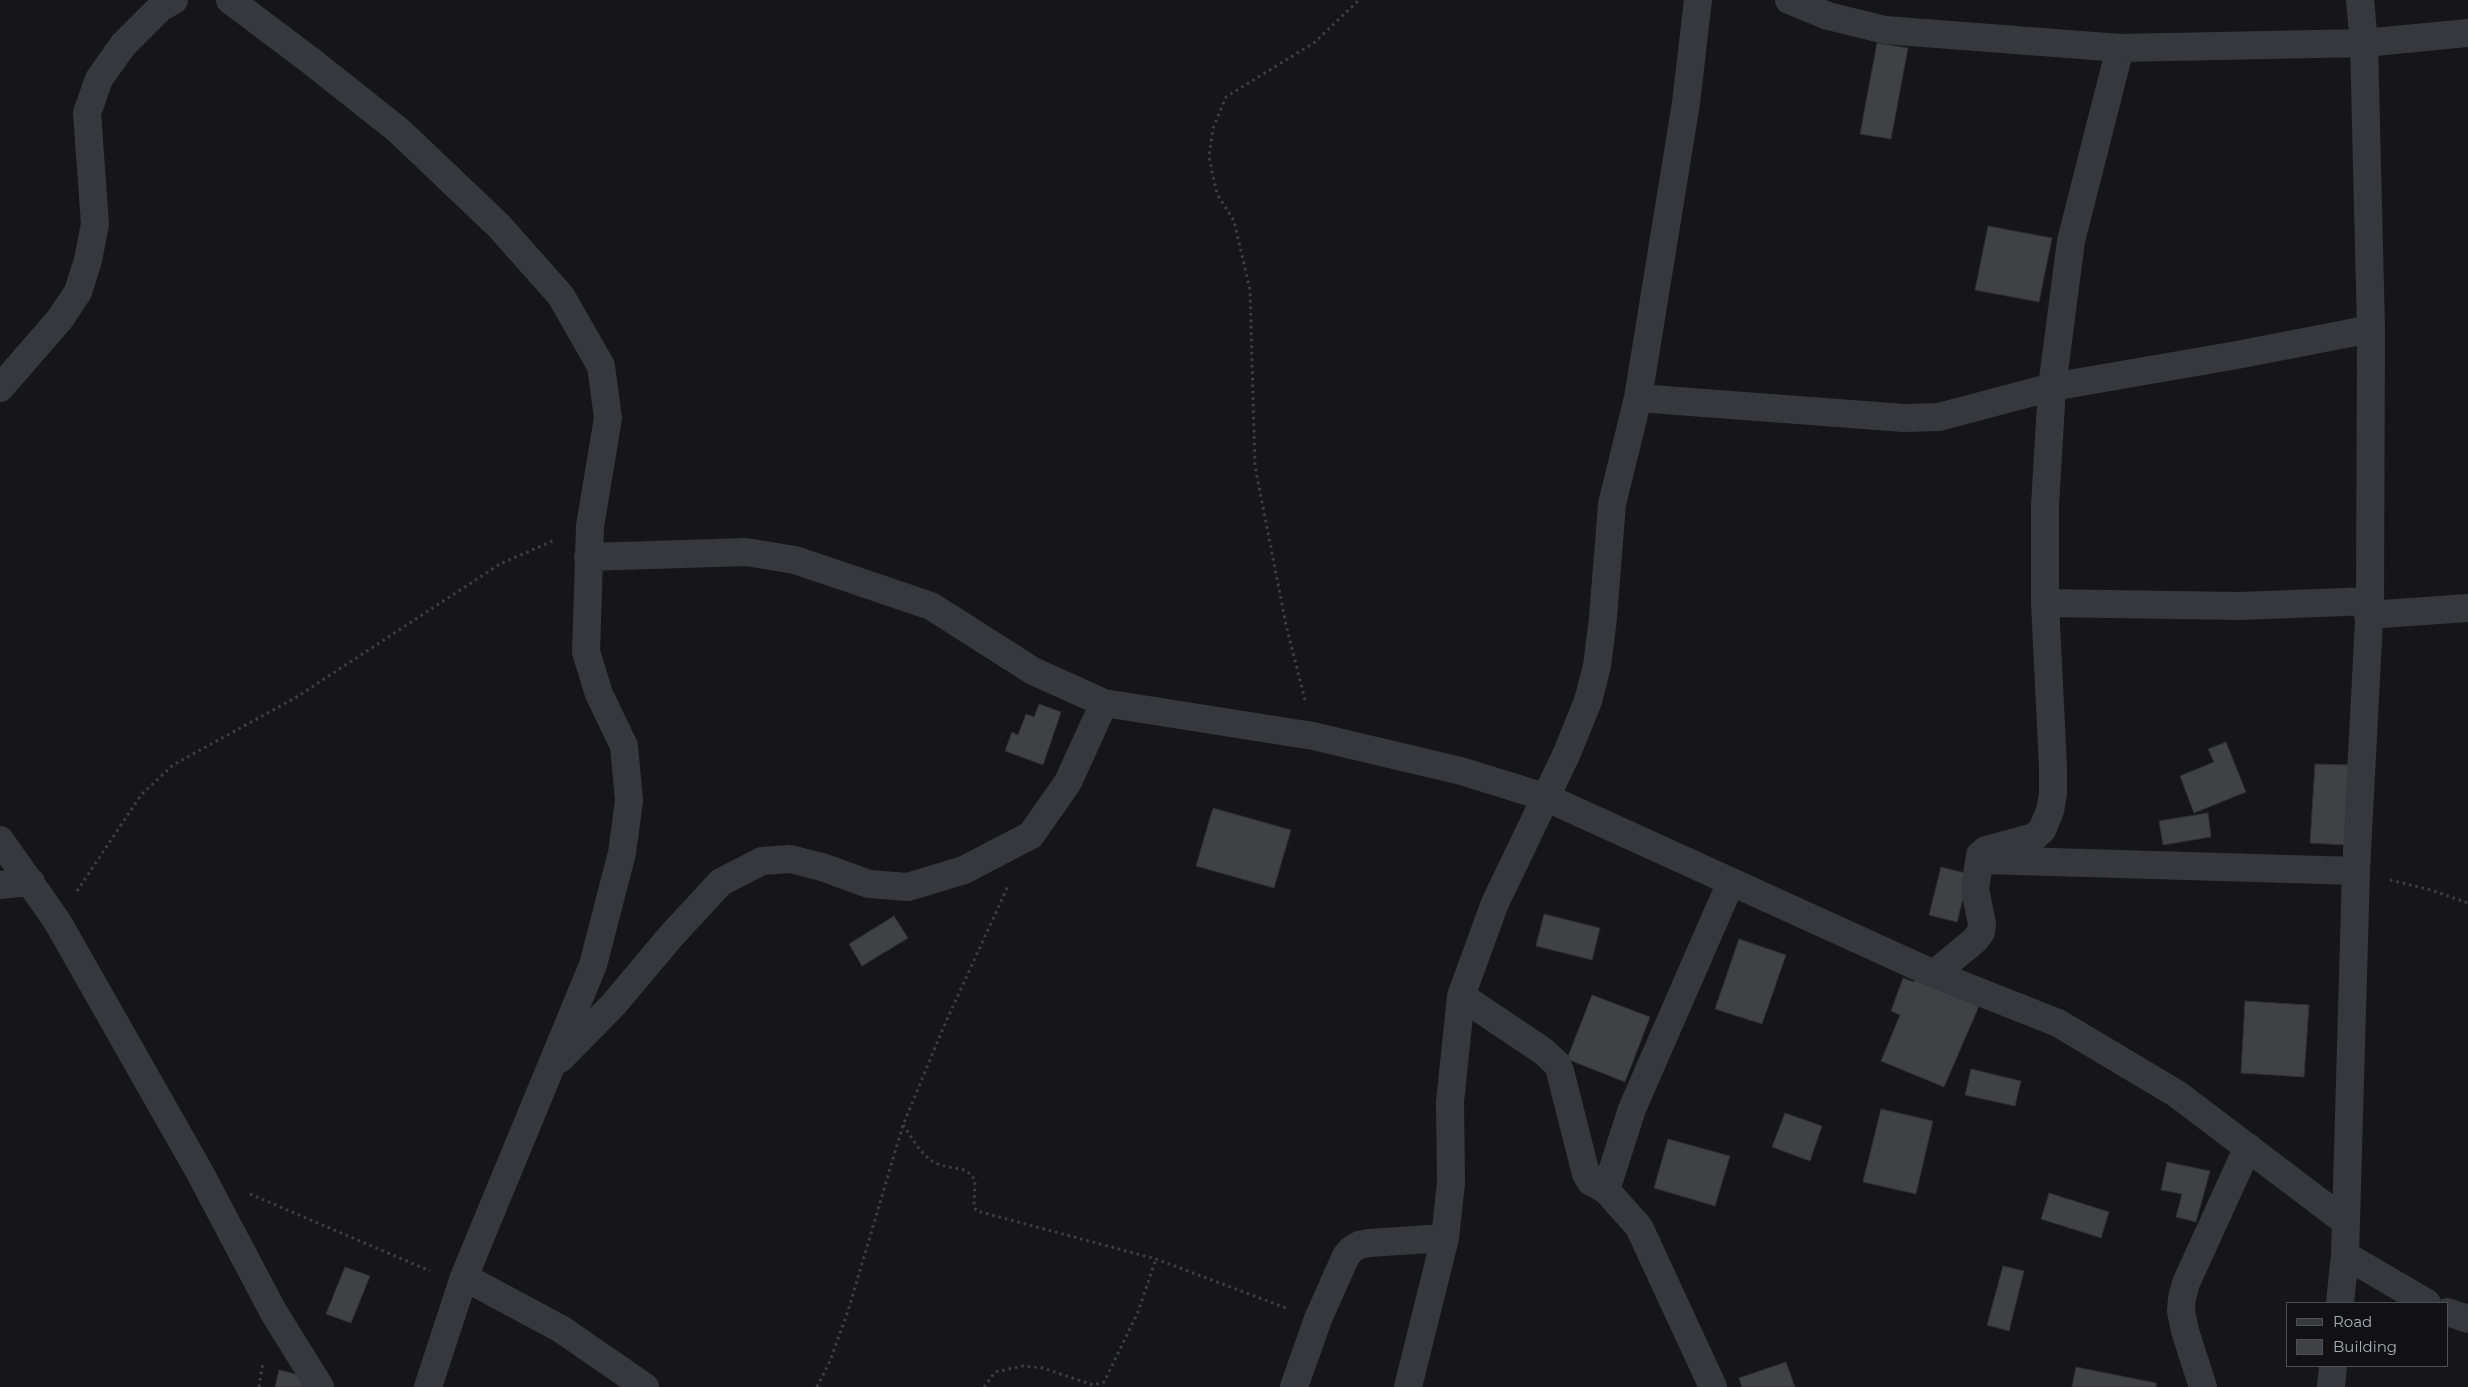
<!DOCTYPE html>
<html>
<head>
<meta charset="utf-8">
<style>
	body { margin:0 }
	#map { position:relative; width:2468px; height:1387px; overflow:hidden; background:#161618; font-family:Montserrat,sans-serif }
	canvas { display:block }
	.legend { position:absolute; left:2286px; top:1302px; width:162px; height:65px; box-sizing:border-box; background:#111113; border:1px solid #4d4f55; margin:0; padding:6px 9px; list-style:none; font-size:15px; color:#a8adb8 }
	.legend li { display:flex; align-items:center; gap:10px; height:25px }
	.legend b { width:25px; border:1px solid #4d4f55 }
</style>
</head>
<body>
<div id="map">
<canvas width="2468" height="1387"></canvas>
<ul class="legend">
<li><b style="height:6px;background:#37383d"></b>Road</li>
<li><b style="height:14px;background:#404145"></b>Building</li>
</ul>
</div>
<script>
const context = document.querySelector('canvas').getContext('2d');
context.lineJoin = 'round';
function fillPath(path, color) { context.fillStyle = color; context.fill(path, 'evenodd'); }
const shape = rows => new Path2D(rows.map(r => 'M' + r).join(''));
function trace(path, color, width, dash) { context.strokeStyle = color; context.lineWidth = width; context.lineCap = dash ? 'butt' : 'round'; context.setLineDash(dash || []); context.stroke(path); }
const building = shape([
	[1877,43,1908,48,1891,139,1860,134,1877,43],
	[1988,226,2052,238,2039,302,1975,290,1988,226],
	[1039,704,1061,712,1043,765,1005,751,1012,732,1018,735,1026,714,1034,717,1039,704],
	[2226,742,2246,792,2194,813,2180,776,2214,762,2208,749,2226,742],
	[2315,764,2352,765,2346,845,2310,843,2315,764],
	[1213,808,1291,830,1274,888,1196,866,1213,808],
	[2208,813,2211,837,2163,845,2159,821,2208,813],
	[1941,867,1969,874,1957,922,1929,915,1941,867],
	[1544,914,1600,928,1592,960,1536,946,1544,914],
	[894,916,908,938,862,966,849,944,894,916],
	[1739,939,1786,955,1762,1024,1715,1009,1739,939],
	[1903,978,1914,982,1915,979,1979,1006,1944,1087,1881,1061,1900,1015,1891,1011,1903,978],
	[1592,995,1650,1017,1625,1082,1567,1059,1592,995],
	[2245,1001,2309,1005,2304,1077,2241,1073,2245,1001],
	[1971,1069,2021,1081,2015,1106,1965,1095,1971,1069],
	[1881,1109,1933,1121,1916,1194,1863,1182,1881,1109],
	[1785,1113,1822,1126,1810,1161,1772,1147,1785,1113],
	[1668,1139,1730,1156,1715,1206,1654,1188,1668,1139],
	[2167,1162,2210,1171,2196,1222,2176,1217,2182,1194,2161,1190,2167,1162],
	[2049,1193,2109,1212,2101,1238,2041,1219,2049,1193],
	[2003,1266,2024,1271,2009,1331,1987,1325,2003,1266],
	[345,1267,370,1276,351,1323,326,1314,345,1267],
	[1786,1362,1795,1387,1742,1387,1739,1378,1786,1362],
	[2076,1367,2156,1383,2156,1387,2072,1387,2076,1367],
	[279,1370,311,1378,309,1387,275,1387,279,1370]
]);
fillPath(building, '#404145');
trace(building, '#303034', 1);
trace(shape([
	[1305,700,1286,625,1255,466,1250,290,1234,221,1217,194,1209,157,1213,128,1226,97,1315,42,1359,0],
	[2390,880,2431,890,2468,903],
	[77,891,141,795,173,765,295,698,500,564,555,540],
	[903,1125,920,1150,930,1160,940,1165,964,1170,972,1175,975,1181,974,1207,977,1211,1156,1259,1286,1308],
	[250,1194,430,1271],
	[259,1387,263,1363],
	[817,1387,830,1361,848,1311,903,1125,944,1026,1008,886],
	[984,1387,995,1372,1023,1366,1043,1368,1093,1385,1104,1382,1138,1312,1156,1259]
]), '#3d3f44', 3, [2.5, 4]);
trace(shape([
	[230,0,311,61,398,130,499,226,561,296,601,366,608,418,590,526,586,652,599,694,624,746,629,801,622,853,593,965,464,1277,428,1387],
	[1789,0,1828,16,1885,30,2120,48,2364,43,2468,33],
	[0,388,60,319,78,292,88,260,95,224,87,113,99,79,123,45,160,8,174,0],
	[1638,398,1904,418,1939,417,2052,387,2237,355,2371,329],
	[588,557,746,552,795,560,931,606,1033,671,1104,703,1313,736,1461,771,1545,797,1934,974,2058,1023,2177,1094,2346,1222],
	[2045,603,2240,606,2370,601],
	[2368,615,2468,608],
	[0,840,57,921,199,1171,274,1313,320,1387],
	[1984,860,2356,871],
	[0,885,31,882],
	[1934,974,1975,940,1981,932,1982,924,1975,889,1980,855,1986,850,2034,837,2042,830,2050,811,2053,794,2053,767,2045,603,2045,506,2052,387,2071,241,2120,48],
	[1461,996,1543,1051,1557,1064,1560,1071,1586,1174,1591,1182,1606,1190,1639,1227,1713,1387],
	[560,1059,614,1004,671,936,721,882,762,861,790,859,822,867,869,884,908,887,964,870,1031,835,1068,782,1104,703],
	[1606,1190,1632,1109,1731,882],
	[2345,1255,2427,1303],
	[464,1277,561,1329,645,1387],
	[2340,1303,2345,1255,2356,871,2370,601,2371,329,2364,43,2360,0],
	[2447,1312,2468,1319],
	[1294,1387,1318,1319,1346,1256,1351,1250,1359,1245,1369,1243,1445,1238],
	[1408,1387,1445,1238,1451,1183,1450,1102,1461,996,1495,903,1567,753,1588,701,1597,666,1603,618,1612,504,1638,398,1686,103,1698,0],
	[2203,1387,2185,1331,2181,1311,2182,1298,2186,1283,2248,1147],
	[2331,1387,2333,1366]
]), '#37383d', 28);
</script>
</body>
</html>
